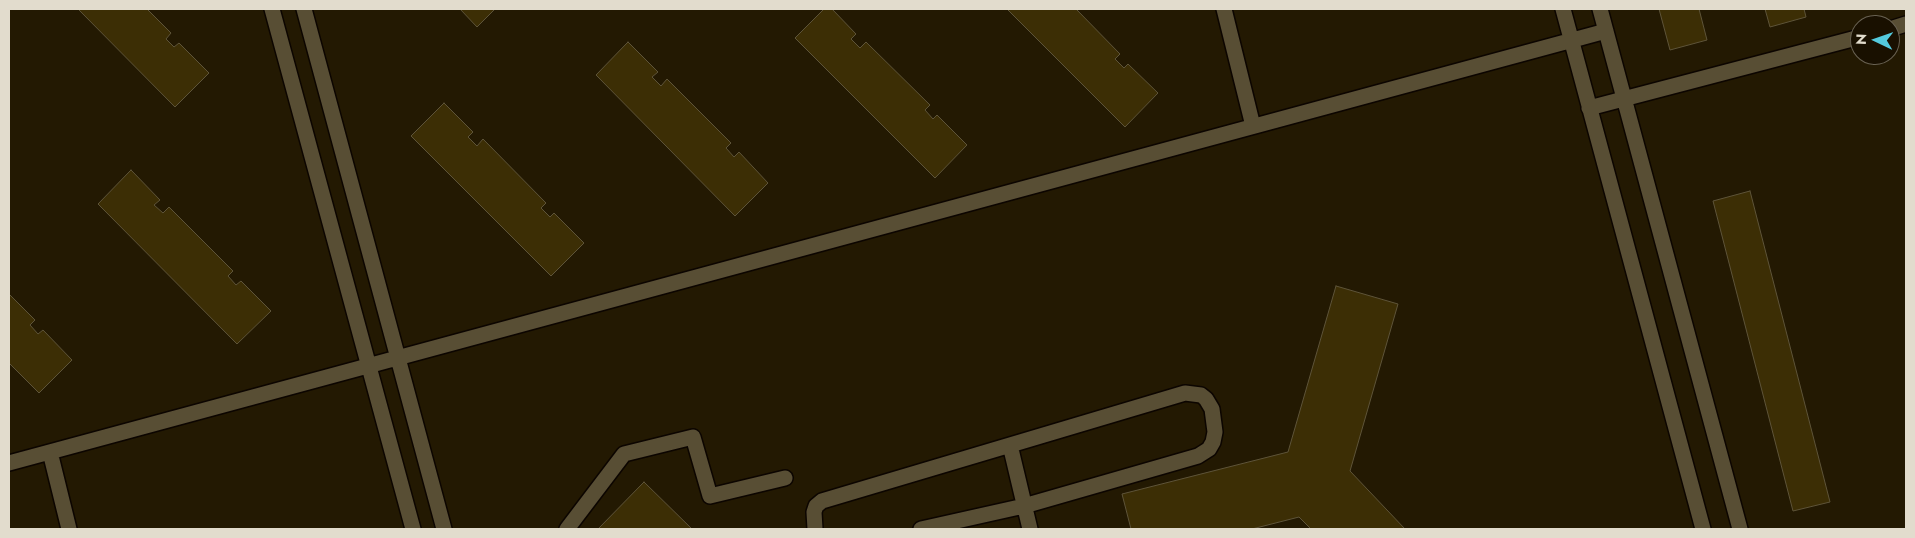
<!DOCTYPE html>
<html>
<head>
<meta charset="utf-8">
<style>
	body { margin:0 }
	#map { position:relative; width:1915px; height:538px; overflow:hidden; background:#231902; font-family:Jost,sans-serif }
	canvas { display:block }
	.frame { position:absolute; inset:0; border:10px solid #e2dccd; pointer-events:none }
	.north { position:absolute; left:1850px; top:15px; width:50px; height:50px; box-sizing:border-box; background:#191000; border:1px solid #696252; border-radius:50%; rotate:273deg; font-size:14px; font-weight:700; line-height:20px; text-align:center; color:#e2dccd }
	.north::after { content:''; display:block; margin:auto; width:18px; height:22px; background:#54cadd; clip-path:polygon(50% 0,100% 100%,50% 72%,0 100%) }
</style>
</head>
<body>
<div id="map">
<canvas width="1915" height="538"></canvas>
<div class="frame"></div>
<div class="north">N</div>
</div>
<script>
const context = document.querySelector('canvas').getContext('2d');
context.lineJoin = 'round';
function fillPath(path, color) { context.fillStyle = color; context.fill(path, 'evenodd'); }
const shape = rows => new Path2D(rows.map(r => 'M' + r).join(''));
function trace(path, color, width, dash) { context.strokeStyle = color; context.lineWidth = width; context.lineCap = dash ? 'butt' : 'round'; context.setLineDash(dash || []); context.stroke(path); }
const building = shape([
	[78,9,147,9,171,33,166,39,174,47,179,43,209,73,175,107,78,9],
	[460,9,495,9,477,27,460,9],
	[824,9,832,9,856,34,851,39,860,48,866,42,930,105,925,110,933,119,937,115,967,145,935,178,795,38,824,9],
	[1007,9,1076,9,1120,54,1115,59,1124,68,1128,64,1158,93,1125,127,1007,9],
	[1659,9,1699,9,1707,40,1670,50,1659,9],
	[1765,9,1804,9,1806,17,1770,27,1765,9],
	[628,42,658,72,652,77,661,86,667,79,731,143,726,148,734,157,739,152,768,183,735,216,596,75,628,42],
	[444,103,473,132,468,137,477,146,483,139,546,203,541,208,550,217,554,213,584,243,551,276,411,136,444,103],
	[131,170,160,200,154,205,163,213,169,207,233,271,228,276,236,285,241,281,271,311,237,344,98,204,131,170],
	[1750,191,1830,502,1793,511,1713,201,1750,191],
	[1336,286,1398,304,1350,471,1405,529,1311,529,1299,517,1252,529,1131,529,1122,494,1288,452,1336,286],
	[9,294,35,320,30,325,38,334,43,330,72,360,39,393,9,363,9,294],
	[644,482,692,529,598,529,644,482]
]);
fillPath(building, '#3c2e05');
trace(building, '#5e5439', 1);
const minor = shape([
	[272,9,413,529],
	[304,9,444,529],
	[1224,9,1253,126],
	[1563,9,1703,529],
	[1600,9,1740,529],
	[1890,29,1906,24],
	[1589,108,1860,37],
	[1010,445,1030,529],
	[50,452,69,529],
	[9,463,1606,31],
	[567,529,624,454,693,437,710,496,785,478],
	[815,529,814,512,816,506,822,501,1185,393,1201,395,1206,399,1212,409,1215,432,1213,442,1209,449,1198,456,1024,506,921,529]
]);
trace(minor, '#0c0500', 18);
trace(minor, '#584e34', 15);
</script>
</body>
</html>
